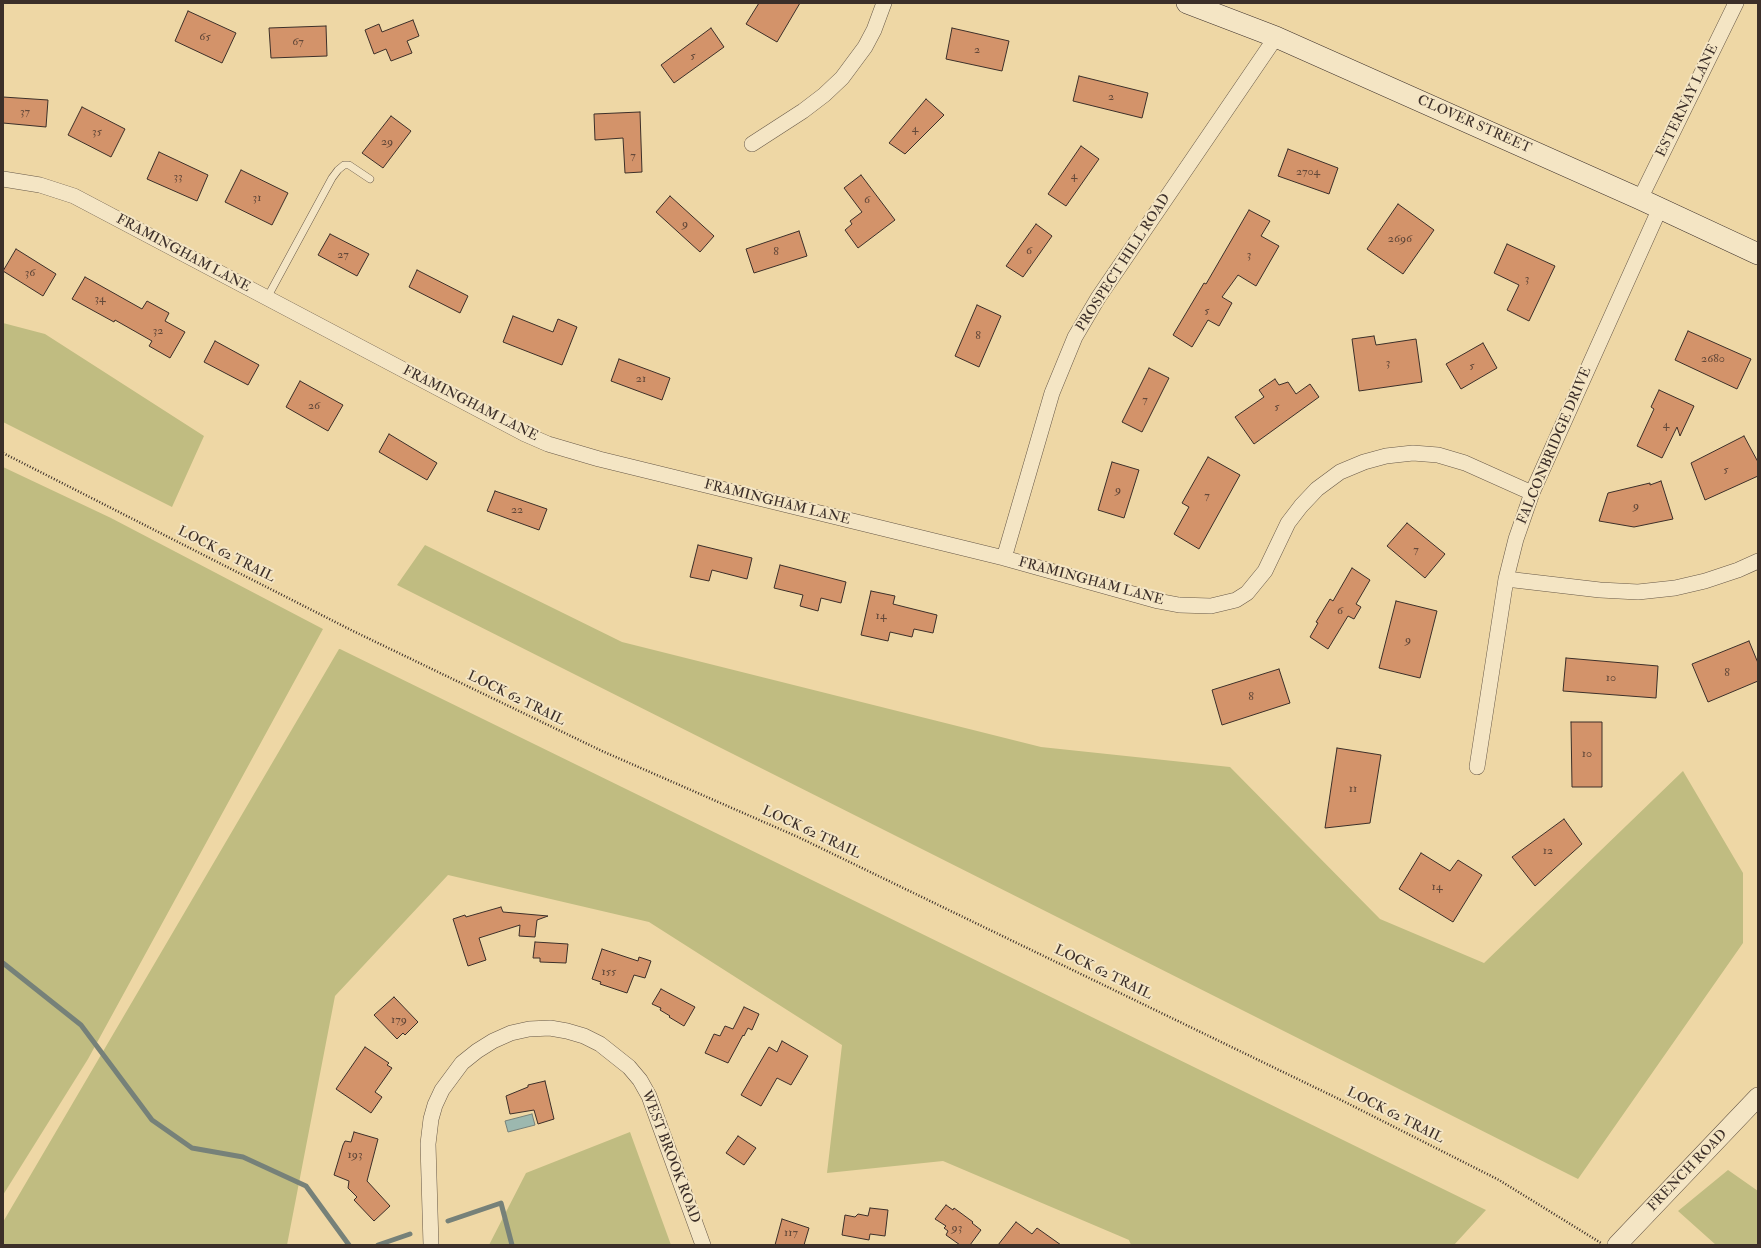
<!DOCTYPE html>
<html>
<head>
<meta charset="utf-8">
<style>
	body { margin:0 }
	#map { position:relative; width:1761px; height:1248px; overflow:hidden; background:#eed7a5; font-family:"IM FELL Double Pica",serif }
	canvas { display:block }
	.frame { position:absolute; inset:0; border:4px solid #3c2f29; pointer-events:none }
</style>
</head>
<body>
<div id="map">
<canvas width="1761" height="1248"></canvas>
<div class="frame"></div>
</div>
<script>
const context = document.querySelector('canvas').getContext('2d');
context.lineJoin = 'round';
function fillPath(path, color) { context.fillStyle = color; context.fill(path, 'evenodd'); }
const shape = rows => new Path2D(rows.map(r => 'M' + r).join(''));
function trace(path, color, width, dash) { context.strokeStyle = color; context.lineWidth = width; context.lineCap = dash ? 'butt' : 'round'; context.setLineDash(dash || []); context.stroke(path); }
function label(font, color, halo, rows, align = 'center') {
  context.font = font + ' "IM FELL Double Pica",serif'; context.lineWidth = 4; context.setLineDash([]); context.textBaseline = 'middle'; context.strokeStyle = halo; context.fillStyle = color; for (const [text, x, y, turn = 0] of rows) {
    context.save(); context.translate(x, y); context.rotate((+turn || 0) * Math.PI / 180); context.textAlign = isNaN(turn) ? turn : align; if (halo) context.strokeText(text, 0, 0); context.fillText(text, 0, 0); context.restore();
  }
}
fillPath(shape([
	[3,323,45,334,204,436,172,507,3,422],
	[3,467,111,518,323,629,88,1059,3,1195],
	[425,545,622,642,1041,747,1230,767,1380,919,1484,963,1683,771,1743,873,1743,943,1578,1179,397,585],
	[339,649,340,649,1486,1210,1454,1245,1131,1245,1129,1240,943,1161,827,1173,842,1045,649,922,448,875,335,996,287,1245,3,1245,3,1222],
	[630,1132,671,1245,489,1245,526,1173],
	[1728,1170,1758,1191,1758,1245,1716,1245,1678,1211]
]), '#c0bc81');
const water = shape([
	[532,1114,535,1125,508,1132,505,1121,532,1114]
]);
fillPath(water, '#9cb8af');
trace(water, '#768179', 1);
trace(shape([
	[3,963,81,1025,152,1120,192,1148,243,1157,306,1186,349,1245],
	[448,1221,501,1203,512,1245],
	[378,1245,410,1234]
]), '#768179', 5);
const building = shape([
	[759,3,800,3,777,42,746,24,759,3],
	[188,11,236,33,222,63,175,41,188,11],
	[413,20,419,36,407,41,412,53,391,61,386,49,374,54,365,30,379,24,382,32,413,20],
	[326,26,327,56,271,58,269,28,326,26],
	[711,28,724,47,674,83,661,65,711,28],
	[952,28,1009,41,1002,71,946,59,952,28],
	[1079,76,1148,93,1142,118,1073,101,1079,76],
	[3,97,48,100,46,127,3,123,3,97],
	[926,99,944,115,905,154,889,143,926,99],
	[82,107,125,129,111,157,68,135,82,107],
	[640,112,642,172,625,173,623,138,595,140,594,114,640,112],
	[391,116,411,131,383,168,362,153,391,116],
	[1081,146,1099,159,1066,206,1048,194,1081,146],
	[1288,149,1338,168,1329,194,1278,176,1288,149],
	[159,152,208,175,197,201,147,179,159,152],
	[241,170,288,193,272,225,225,202,241,170],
	[861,175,895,220,858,248,845,230,852,224,850,221,862,212,844,188,861,175],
	[670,196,714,236,700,252,656,212,670,196],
	[1398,204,1434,230,1403,274,1367,249,1398,204],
	[1249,210,1270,221,1261,236,1279,246,1256,286,1238,275,1222,297,1232,303,1219,326,1208,320,1192,347,1173,335,1204,283,1206,284,1249,210],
	[1036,224,1052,236,1023,277,1006,266,1036,224],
	[799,231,807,256,754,273,746,249,799,231],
	[330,234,369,254,357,276,318,255,330,234],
	[1507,244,1555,266,1529,321,1507,310,1519,285,1494,273,1507,244],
	[16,249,56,274,43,296,3,271,16,249],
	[417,270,468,296,460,313,409,287,417,270],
	[85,277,142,309,147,301,169,313,165,321,185,332,170,358,149,346,152,341,115,320,114,322,72,299,85,277],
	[977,305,1001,316,979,367,955,356,977,305],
	[513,316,553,332,558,319,577,327,562,365,503,342,513,316],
	[1688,331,1751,359,1737,389,1675,360,1688,331],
	[1374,336,1376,345,1416,339,1422,382,1359,391,1352,339,1374,336],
	[215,341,259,365,248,385,204,362,215,341],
	[1483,343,1497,368,1461,389,1446,364,1483,343],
	[619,359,670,378,662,400,611,381,619,359],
	[1149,368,1169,378,1142,432,1122,422,1149,368],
	[1275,379,1279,385,1288,382,1296,394,1310,384,1319,397,1254,444,1235,417,1264,397,1259,390,1275,379],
	[300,381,343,405,328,431,286,407,300,381],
	[1659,390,1694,406,1680,436,1677,427,1662,458,1637,446,1654,409,1651,407,1659,390],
	[389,434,437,463,427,480,379,452,389,434],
	[1744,436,1758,462,1758,476,1705,500,1691,463,1744,436],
	[1208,457,1240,475,1199,549,1174,534,1189,507,1182,503,1208,457],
	[1112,462,1139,470,1124,518,1098,510,1112,462],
	[1661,481,1673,519,1634,527,1599,521,1608,493,1650,483,1650,485,1661,481],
	[495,491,547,509,539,530,487,511,495,491],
	[1407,523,1445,554,1425,578,1387,546,1407,523],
	[698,545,752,558,747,579,712,570,709,581,690,577,698,545],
	[780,565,846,582,841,603,821,598,818,611,800,606,803,595,774,588,780,565],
	[1352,568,1370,580,1356,604,1361,607,1354,619,1348,616,1328,649,1310,637,1318,623,1316,622,1330,599,1333,601,1352,568],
	[871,591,895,596,893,604,937,615,933,633,914,629,912,637,890,632,888,641,861,635,871,591],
	[1396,601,1437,611,1420,678,1379,668,1396,601],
	[1749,641,1758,663,1758,681,1708,702,1692,664,1749,641],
	[1566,658,1658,666,1656,698,1563,691,1566,658],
	[1279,669,1290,703,1222,725,1212,690,1279,669],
	[1571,722,1602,722,1602,787,1572,787,1571,722],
	[1337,748,1381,755,1370,823,1325,828,1337,748],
	[1564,819,1582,844,1535,886,1512,857,1564,819],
	[1421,853,1450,871,1458,860,1482,875,1453,922,1399,889,1421,853],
	[501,907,503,912,548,916,537,920,535,937,519,936,520,925,479,938,486,960,468,966,453,919,465,915,466,917,501,907],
	[535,942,568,944,566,963,540,962,540,958,533,958,535,942],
	[602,949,638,961,639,957,651,961,645,978,634,975,627,993,600,984,601,982,592,979,602,949],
	[661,989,695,1007,684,1026,669,1017,670,1016,660,1010,661,1008,652,1004,661,989],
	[394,997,418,1022,405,1035,403,1033,397,1039,374,1015,394,997],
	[744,1007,759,1014,752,1030,748,1028,744,1036,743,1035,728,1063,705,1053,714,1034,720,1036,725,1026,733,1029,744,1007],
	[782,1041,808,1056,791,1085,777,1078,761,1106,741,1095,769,1047,777,1052,782,1041],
	[365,1047,389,1063,387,1065,392,1068,375,1092,382,1097,371,1113,336,1089,365,1047],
	[545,1081,554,1119,538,1124,534,1110,510,1114,506,1096,528,1087,528,1085,545,1081],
	[354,1132,378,1139,367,1181,390,1206,374,1221,354,1200,357,1197,348,1188,349,1181,334,1175,343,1145,345,1141,351,1142,354,1132],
	[738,1136,756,1148,744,1165,726,1153,738,1136],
	[946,1205,953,1210,954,1208,973,1222,972,1223,981,1230,970,1245,960,1245,946,1235,948,1231,944,1228,946,1226,935,1219,946,1205],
	[870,1208,888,1210,885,1236,870,1234,869,1240,842,1235,845,1215,855,1217,858,1214,868,1216,870,1208],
	[782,1219,809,1228,804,1245,775,1245,782,1219],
	[1016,1222,1032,1234,1037,1228,1061,1245,998,1245,1016,1222]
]);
fillPath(building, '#d3936a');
trace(building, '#3c2f29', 1);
const service = shape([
	[267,298,332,178,338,170,344,165,349,165,370,179]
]);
const minor = shape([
	[752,144,803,111,824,95,842,78,865,47,874,30,884,3],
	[3,179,40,185,74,196,525,434,548,444,599,459,1004,558,1158,601,1179,605,1211,606,1236,600,1247,593,1265,571,1288,523,1301,506,1317,489,1340,472,1364,462,1386,456,1413,453,1438,455,1465,463,1532,493],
	[1640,199,1736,3],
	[1004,558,1052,393,1075,337,1098,298,1276,37],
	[1506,579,1600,590,1638,592,1675,588,1705,581,1738,570,1758,561],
	[1477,767,1506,579,1516,539,1532,493,1660,208],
	[431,1245,428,1144,431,1119,435,1105,442,1090,462,1063,477,1051,493,1041,511,1033,529,1029,550,1028,567,1031,584,1036,600,1044,629,1067,640,1080,649,1096,703,1245]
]);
const tertiary = shape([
	[1617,1245,1758,1097]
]);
const secondary = shape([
	[1187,3,1276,37,1640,199,1758,254]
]);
trace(service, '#685948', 8);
trace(minor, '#685948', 16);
trace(tertiary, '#685948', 20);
trace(secondary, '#3c2f29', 22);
trace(shape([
	[3,453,353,631,602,751,798,837,1343,1101,1499,1180,1601,1243]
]), '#3c2f29', 2.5, [1, 2]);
trace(service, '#f4e5c4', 7);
trace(minor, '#f4e5c4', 15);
trace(tertiary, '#f4e5c4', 19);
trace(secondary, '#f4e5c4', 21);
label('12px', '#624839', null, [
	["65",205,37],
	["67",298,42],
	["2",977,50],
	["5",693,56],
	["2",1111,97],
	["37",25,112],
	["4",915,129],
	["35",97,132],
	["29",387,142],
	["7",633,156],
	["2704",1308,172],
	["4",1074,176],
	["33",178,177],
	["31",257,198],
	["6",867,200],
	["9",685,224],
	["2696",1400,239],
	["6",1029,251],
	["8",776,252],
	["27",343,255],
	["3",1249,255],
	["36",30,273],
	["3",1527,279],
	["34",100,299],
	["5",1207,311],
	["32",158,331],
	["8",978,336],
	["2680",1713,359],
	["3",1388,363],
	["5",1472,366],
	["21",641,379],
	["7",1145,400],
	["26",314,406],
	["5",1277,407],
	["4",1666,425],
	["5",1726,470],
	["9",1118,490],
	["7",1207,496],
	["9",1636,506],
	["22",517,510],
	["7",1416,550],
	["6",1340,611],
	["14",881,616],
	["9",1408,640],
	["8",1727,673],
	["10",1611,678],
	["8",1251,697],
	["10",1587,754],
	["11",1353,789],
	["12",1548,851],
	["14",1437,887],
	["155",609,972],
	["179",399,1020],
	["193",355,1155],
	["93",957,1228],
	["117",791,1233]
]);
label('14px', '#3c2f29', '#f4e5c4', [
	["ESTERNAY LANE",1688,101,-64],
	["CLOVER STREET",1474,125,24],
	["FRAMINGHAM LANE",183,254,28],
	["PROSPECT HILL ROAD",1124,263,-57],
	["FRAMINGHAM LANE",470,404,27],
	["FALCONBRIDGE DRIVE",1555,446,-67],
	["FRAMINGHAM LANE",777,503,14],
	["LOCK 62 TRAIL",226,555,27],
	["FRAMINGHAM LANE",1091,582,15],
	["LOCK 62 TRAIL",516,699,26],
	["LOCK 62 TRAIL",811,833,25],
	["LOCK 62 TRAIL",1103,973,26],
	["LOCK 62 TRAIL",1395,1116,27],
	["WEST BROOK ROAD",670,1157,69],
	["FRENCH ROAD",1688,1171,-46]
]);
</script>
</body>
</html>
